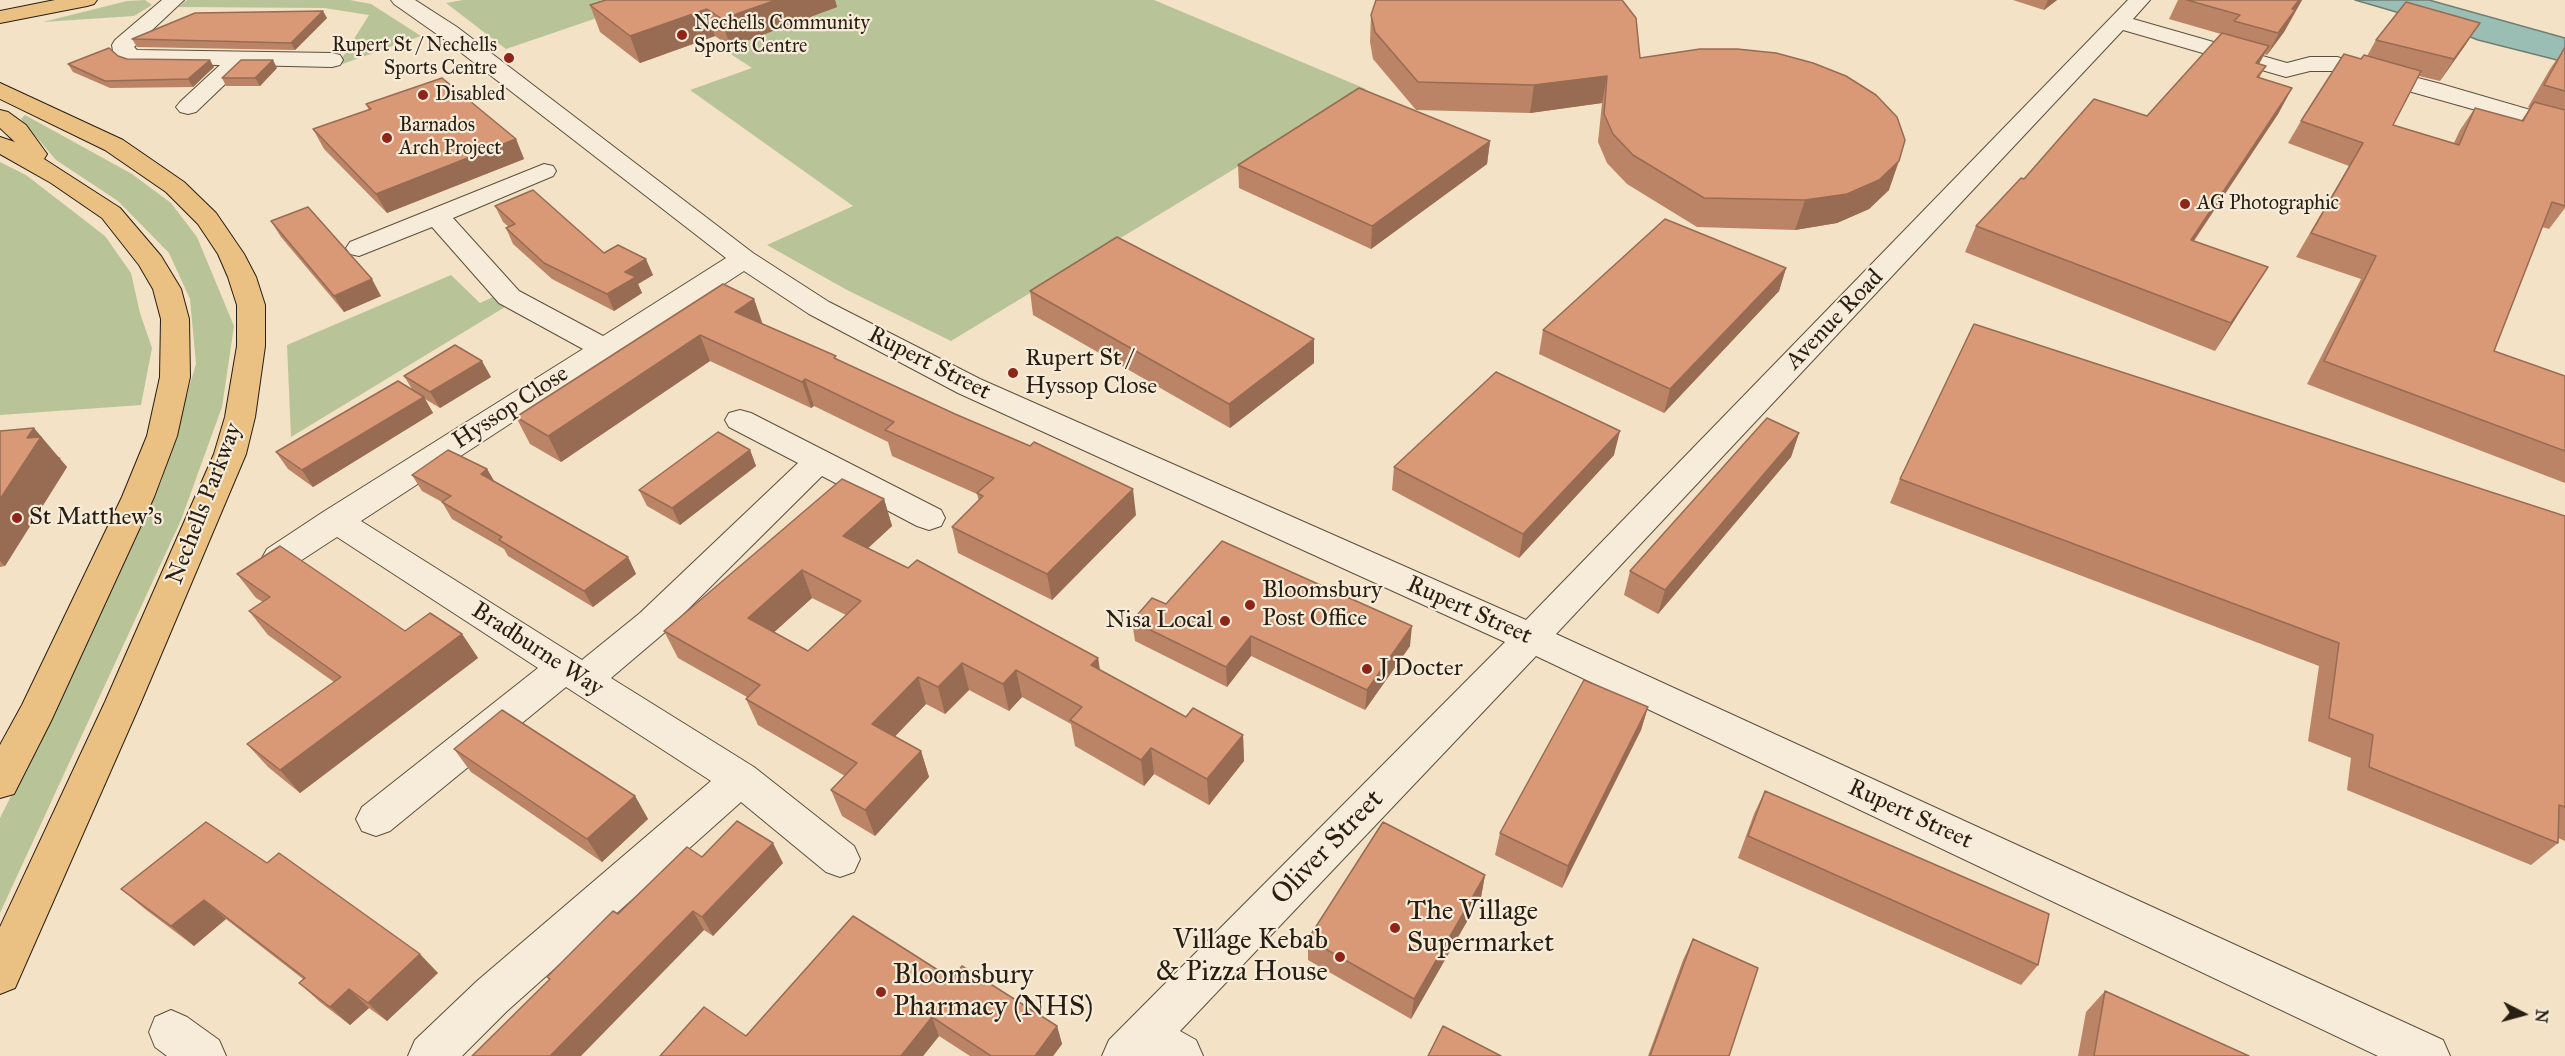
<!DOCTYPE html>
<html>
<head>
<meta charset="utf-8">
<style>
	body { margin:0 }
	#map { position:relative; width:2565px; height:1056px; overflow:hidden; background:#f3e2c5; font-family:"IM FELL Great Primer",serif }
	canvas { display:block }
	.north { position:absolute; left:2493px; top:984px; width:60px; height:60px; -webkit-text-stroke:4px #f7ecd9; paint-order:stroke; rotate:96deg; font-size:16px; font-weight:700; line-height:24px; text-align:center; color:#281e11 }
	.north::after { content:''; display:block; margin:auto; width:21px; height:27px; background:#281e11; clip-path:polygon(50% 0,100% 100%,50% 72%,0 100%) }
</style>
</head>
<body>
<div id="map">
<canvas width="2565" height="1056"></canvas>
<div class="north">N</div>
</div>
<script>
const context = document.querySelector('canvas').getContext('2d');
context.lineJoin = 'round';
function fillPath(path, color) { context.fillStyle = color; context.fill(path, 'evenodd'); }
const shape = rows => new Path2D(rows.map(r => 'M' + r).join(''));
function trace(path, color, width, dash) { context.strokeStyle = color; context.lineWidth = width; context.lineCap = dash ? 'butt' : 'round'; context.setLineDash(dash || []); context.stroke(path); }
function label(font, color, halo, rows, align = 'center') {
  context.font = font + ' "IM FELL Great Primer",serif'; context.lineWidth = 4.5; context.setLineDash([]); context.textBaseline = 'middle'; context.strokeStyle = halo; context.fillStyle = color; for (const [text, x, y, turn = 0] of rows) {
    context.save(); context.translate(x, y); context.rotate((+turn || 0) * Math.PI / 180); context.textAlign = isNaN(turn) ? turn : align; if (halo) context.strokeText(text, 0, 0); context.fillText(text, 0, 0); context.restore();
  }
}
fillPath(shape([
	[145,0,152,5,134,16,43,22,127,1],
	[187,0,350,0,371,4,421,36,337,66,369,15,324,8,178,7],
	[463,0,650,0,506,49,446,3],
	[826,0,1154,0,1366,89,951,341,847,290,767,245,853,206,690,90,752,68,723,49,836,7],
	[25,115,132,174,171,203,197,237,234,326,222,407,181,520,0,913,0,818,74,671,161,482,196,364,190,299,169,253,118,201,56,160,21,119],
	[0,162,26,175,105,236,131,273,140,313,152,348,141,405,0,415],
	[451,275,480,303,495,296,505,307,291,437,287,345]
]), '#b8c497');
const water = shape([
	[2355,0,2429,0,2565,38,2565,62,2478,40,2434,23,2355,0]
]);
fillPath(water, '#9bbeb4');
trace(water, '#6d7e73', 1.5);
const minor = shape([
	[162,0,184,0,134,47,137,50,332,53,340,55,343,60,340,65,332,67,245,65,196,112,188,114,180,112,176,107,180,102,220,65,132,64,124,62,113,51,112,45,115,40,162,0],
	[391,0,415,0,457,27,753,253,829,302,980,379,1526,620,2128,0,2150,0,2133,19,2287,63,2310,57,2337,57,2441,84,2565,120,2565,135,2337,71,2310,71,2286,77,2123,30,1556,634,2443,1040,2450,1056,2378,1056,1536,656,1180,1031,1196,1040,1203,1056,1102,1056,1109,1040,1505,642,958,393,809,314,744,271,361,521,582,660,640,613,798,463,729,427,725,420,729,413,740,410,751,413,941,510,945,518,941,526,929,530,917,526,822,476,664,633,611,678,754,767,854,846,860,859,854,872,840,877,826,872,741,802,507,1011,462,1056,408,1056,415,1040,477,981,711,781,566,687,390,831,376,836,362,831,356,819,362,807,538,668,337,537,291,567,279,570,267,567,262,558,267,549,323,512,583,349,499,303,432,227,359,256,350,254,346,248,350,242,544,164,553,166,556,171,553,176,453,218,519,291,603,336,726,258,441,37,394,4,391,0],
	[171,1010,187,1017,219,1040,226,1056,167,1056,155,1047,149,1032,155,1017,171,1010]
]);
const major = shape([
	[55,0,97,0,94,4,87,6,0,23,0,11,55,0],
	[0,83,123,140,184,182,216,213,244,254,256,277,265,305,265,346,255,417,246,454,141,702,15,988,0,994,0,927,105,702,214,454,225,417,237,346,237,305,228,277,218,254,198,224,166,192,105,150,0,99,0,83],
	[0,110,8,112,26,125,47,154,44,159,120,208,161,256,181,289,189,319,190,377,177,436,154,497,51,721,14,794,0,798,0,745,22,705,122,497,147,436,160,377,161,319,153,289,139,265,102,218,51,183,0,154,0,137,15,142,0,128,0,110]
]);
trace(minor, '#5b4f3e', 2);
trace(major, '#281e11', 2);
fillPath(minor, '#f7ecd9');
fillPath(major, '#eac182');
fillPath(shape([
	[606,0,835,0,837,7,730,47,715,36,640,63,600,32,590,5],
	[2013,0,2057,0,2044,10],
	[2178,0,2302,0,2284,32,2267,55,2264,54,2259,64,2266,66,2259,78,2292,88,2278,114,2194,241,2268,267,2215,351,1965,252,1976,226,2024,179,2147,116,2221,34,2169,19],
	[1371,15,1640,58,1889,190,1869,209,1837,223,1795,230,1697,227,1627,184,1607,163,1598,142,1602,103,1530,113,1416,110,1373,59,1370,42],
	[327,18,295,50,137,47,132,39],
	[2376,40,2466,44,2440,81,2419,76,2393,125,2454,143,2460,130,2475,108,2521,121,2530,108,2528,107,2550,69,2565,47,2565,208,2549,229,2542,227,2494,351,2565,376,2565,483,2307,384,2361,279,2296,257,2349,166,2288,143,2301,121,2361,59,2367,56],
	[118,56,127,59,214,67,193,87,110,88,73,72,68,64],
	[277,68,260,86,226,86,222,78],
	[366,104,516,139,524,159,387,213,324,149,313,129,369,110],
	[1490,141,1487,164,1371,249,1239,188,1238,165],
	[495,206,604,253,653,275,638,284,642,293,614,311,552,279,513,244,506,228,509,227,503,222],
	[271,221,381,296,344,312,281,237],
	[1786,268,1779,291,1664,413,1539,354,1543,330],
	[1030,291,1314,339,1314,363,1230,428,1033,315],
	[754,299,762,324,837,359,1136,515,1052,600,958,553,952,527,979,501,977,494,892,456,888,442,814,406,811,408,710,361,561,462,530,444,516,417],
	[404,376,491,377,440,408,425,399,433,413,313,487,288,469,276,452,412,389],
	[0,431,61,458,60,459,67,467,5,566,0,567],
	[1799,433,1791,457,1658,614,1624,595,1630,571],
	[750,450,756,466,680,525,647,506,639,490],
	[1614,455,1519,558,1392,490,1394,467],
	[487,469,494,481,628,557,636,574,593,607,508,556,504,549,452,519,442,502,422,491,412,475],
	[1900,479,2565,516,2565,841,2558,838,2558,843,2531,865,2347,790,2351,758,2308,741,2319,666,1890,503],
	[884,499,892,526,868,548,908,568,1098,658,1100,670,1186,717,1243,735,1244,761,1209,805,1154,774,1144,786,1075,746,1071,724,1022,697,1009,711,969,690,945,714,926,704,895,736,921,751,929,777,875,836,842,816,831,790,845,776,758,725,746,699,747,697,678,658,664,631],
	[812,598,846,615,808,651,774,632],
	[237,574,405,631,462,634,478,658,300,793,268,767,247,744,334,682,268,635,249,611,263,602,256,598],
	[1166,604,1410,646,1365,710,1251,656,1227,687,1135,641,1132,621],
	[1648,707,1641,730,1562,888,1495,855,1500,833],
	[454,749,635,796,648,819,602,862,471,772],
	[1765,791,2038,965,2021,985,1738,858,1754,814],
	[702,857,783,863,713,936,704,930,549,979,547,977,618,914],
	[267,863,438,973,387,1021,369,1008,350,1025,320,1002,299,983,303,979,226,919,194,946,145,909,121,889],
	[1485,875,1481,897,1411,1019,1308,960,1308,939],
	[1693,939,1729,1056,1648,1056,1683,960],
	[952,979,1057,1026,1062,1044,1053,1056,970,1056,939,1036,923,1056,660,1056,746,1036],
	[2105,991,2249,1056,2078,1056,2086,1012]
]), '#bb8466');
fillPath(shape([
	[776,0,835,0,837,7,730,47,722,19],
	[2048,0,2057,0,2044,10],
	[2299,0,2302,0,2284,32,2267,55,2292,9],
	[707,9,715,36,640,63,630,36],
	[323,11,327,18,295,50,291,43],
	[2480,23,2466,44,2440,81,2454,59],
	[2269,46,2255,71,2256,63],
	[210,60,214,67,193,87,188,79],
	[273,60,277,68,260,86,255,78],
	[1607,76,1602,103,1530,113,1534,85],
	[2292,88,2278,114,2176,267,2191,240],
	[516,139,524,159,387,213,376,194],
	[1490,141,1487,164,1371,249,1372,226],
	[1899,161,1889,190,1869,209,1837,223,1795,230,1805,200],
	[646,259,653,275,638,284,642,293,614,311,607,294,625,272],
	[2268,267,2251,294,2215,351,2231,323],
	[1786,268,1779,291,1664,413,1670,389],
	[372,279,381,296,344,312,334,296],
	[754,299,763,325,735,312],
	[700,335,710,361,561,462,548,436],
	[1314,339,1314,363,1230,428,1229,404],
	[482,361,491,377,440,408,430,392],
	[805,379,814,406,811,408,802,382],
	[424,397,433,413,313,487,302,470],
	[34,428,67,467,5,566,0,561,0,499,27,438],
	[1620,431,1614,455,1519,558,1523,534],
	[1799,433,1791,457,1658,614,1665,590],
	[750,450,756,466,680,525,672,508],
	[487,469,497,486,481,474],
	[1133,489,1136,515,1052,600,1047,574],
	[884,499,892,526,852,563,843,536],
	[628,557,636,574,593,607,584,591],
	[802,570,812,598,760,645,748,618],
	[1412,626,1410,646,1365,710,1367,690],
	[462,634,478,658,300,793,280,770],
	[1251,636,1251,656,1227,687,1226,667],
	[1098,658,1102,685,1091,665],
	[962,663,969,690,945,714,938,687],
	[1016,670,1022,697,1009,711,1003,684],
	[918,677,926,704,882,750,872,724],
	[1648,707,1641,730,1562,888,1568,866],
	[1243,735,1244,761,1209,805,1207,779],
	[1151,748,1154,774,1144,786,1141,760],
	[921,751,929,777,875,836,865,810],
	[635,796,648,819,602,862,587,839],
	[773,843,783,863,713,936,702,917],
	[1485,875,1481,897,1411,1019,1414,999],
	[204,900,226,919,194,946,171,926],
	[693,911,704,930,581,1056,550,1056],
	[420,954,438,973,387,1021,368,1003],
	[349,989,369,1008,350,1025,330,1007],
	[932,1017,939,1036,923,1056,901,1056],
	[1057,1026,1062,1044,1053,1056,1035,1056]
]), '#986b53');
const building = shape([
	[606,0,776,0,722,19,707,9,630,36,590,5,606,0],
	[1376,0,1622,0,1636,18,1640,58,1700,49,1737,49,1776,53,1813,63,1846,76,1876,95,1897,117,1905,140,1899,161,1879,180,1847,194,1805,200,1704,198,1633,155,1613,134,1604,114,1607,76,1534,85,1418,82,1375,32,1371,15,1376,0],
	[2187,0,2299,0,2292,9,2295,10,2278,33,2234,21,2240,15,2187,0],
	[2406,2,2480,23,2454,59,2376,40,2406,2],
	[323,11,291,43,132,39,195,13,323,11],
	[2222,33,2269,46,2256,63,2266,66,2257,77,2292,88,2191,240,2268,267,2231,323,1976,226,2021,178,2024,179,2094,99,2147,116,2222,33],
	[2565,47,2565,91,2544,85,2565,47],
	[109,48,118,56,127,59,210,60,188,79,105,81,68,64,109,48],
	[2344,54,2361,59,2364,55,2421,71,2393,125,2459,145,2475,108,2523,121,2534,102,2565,110,2565,206,2552,202,2494,351,2565,376,2565,451,2324,361,2376,256,2311,233,2363,143,2301,121,2344,54],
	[241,60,273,60,255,78,222,78,241,60],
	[442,78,516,139,376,194,313,129,371,109,366,104,442,78],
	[1359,88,1490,141,1372,226,1238,165,1359,88],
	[533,190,604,253,618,245,646,259,625,272,636,277,607,294,544,263,506,228,515,224,495,206,533,190],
	[308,207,372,279,334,296,271,221,308,207],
	[1665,219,1786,268,1670,389,1543,330,1665,219],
	[1117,237,1314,339,1229,404,1030,291,1117,237],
	[723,284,754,299,735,312,836,356,834,358,955,414,1030,446,1034,442,1133,489,1047,574,952,527,983,496,977,493,994,478,885,430,894,422,805,379,802,382,700,335,548,436,516,417,723,284],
	[1974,324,2565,516,2565,807,2559,805,2558,843,2369,767,2373,735,2329,718,2339,643,1900,479,1974,324],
	[455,345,482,361,430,392,404,376,455,345],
	[1496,372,1620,431,1523,534,1394,467,1496,372],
	[398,381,424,397,302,470,276,452,398,381],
	[1767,418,1799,433,1665,590,1630,571,1767,418],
	[34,428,27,438,41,437,0,499,0,431,34,428],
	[718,432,750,450,672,508,639,490,718,432],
	[448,450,487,469,481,474,628,557,584,591,499,540,502,537,442,502,451,496,412,475,448,450],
	[842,479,884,499,843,536,908,568,917,560,1098,658,1091,665,1186,717,1193,708,1243,735,1207,779,1151,748,1141,760,1070,720,1082,707,1016,670,1003,684,962,663,938,687,918,677,872,724,921,751,865,810,831,790,857,763,746,699,760,685,664,631,842,479],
	[802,570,861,601,808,651,748,618,802,570],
	[1222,541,1412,626,1367,690,1251,636,1226,667,1132,621,1152,598,1166,604,1222,541],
	[280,546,405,631,430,613,462,634,280,770,247,744,341,677,249,611,270,597,237,574,280,546],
	[1584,680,1648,707,1568,866,1500,833,1584,680],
	[502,710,635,796,587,839,454,749,502,710],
	[1765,791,2049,914,2038,965,1748,836,1765,791],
	[737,821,773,843,702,917,693,911,550,1056,472,1056,550,979,547,977,613,911,618,914,687,847,702,857,737,821],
	[206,822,267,863,279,853,420,954,368,1003,349,989,330,1007,299,983,305,978,204,900,171,926,121,889,206,822],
	[1383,822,1485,875,1414,999,1308,939,1383,822],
	[853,916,952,979,962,966,1057,1026,1035,1056,991,1056,932,1017,901,1056,660,1056,704,1007,746,1036,853,916],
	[1693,939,1758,968,1729,1056,1650,1056,1693,939],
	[2105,991,2249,1056,2094,1056,2105,991],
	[1443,1026,1501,1056,1428,1056,1443,1026]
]);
fillPath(building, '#d99977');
trace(building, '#986b53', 1.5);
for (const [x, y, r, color] of [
	[682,35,6,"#8f2418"],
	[509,58,6,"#8f2418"],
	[423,95,6,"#8f2418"],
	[387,138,6,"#8f2418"],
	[2185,204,6,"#8f2418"],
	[1013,373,6,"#8f2418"],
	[17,518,6,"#8f2418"],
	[1250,605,6,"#8f2418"],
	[1225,621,6,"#8f2418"],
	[1367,669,6,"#8f2418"],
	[1395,928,6,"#8f2418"],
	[1340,957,6,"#8f2418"],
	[881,992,6,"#8f2418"]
]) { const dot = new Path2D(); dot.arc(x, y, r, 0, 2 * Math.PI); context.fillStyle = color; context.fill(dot); trace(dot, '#f7ecd9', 2); }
label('20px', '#281e11', '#f7ecd9', [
	["Nechells Community",694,24],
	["Sports Centre",694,47],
	["Rupert St / Nechells",497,46,"right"],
	["Sports Centre",497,69,"right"],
	["Disabled",435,95],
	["Barnados",399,126],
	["Arch Project",399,149],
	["AG Photographic",2197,204]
], 'left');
label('24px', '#281e11', '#f7ecd9', [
	["Avenue Road",1835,320,-46],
	["Rupert Street",929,364,27],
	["Hyssop Close",511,408,-33],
	["Nechells Parkway",205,504,-69],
	["Rupert Street",1469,611,24],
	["Bradburne Way",537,650,33],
	["Rupert Street",1910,815,25]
]);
label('24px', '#281e11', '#f7ecd9', [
	["Rupert St /",1025,359],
	["Hyssop Close",1025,387],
	["St Matthew's",29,518],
	["Bloomsbury",1262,591],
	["Post Office",1262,619],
	["Nisa Local",1213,621,"right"],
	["J Docter",1379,669]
], 'left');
label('28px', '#281e11', '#f7ecd9', [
	["Oliver Street",1328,848,-46]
]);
label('28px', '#281e11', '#f7ecd9', [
	["The Village",1407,912],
	["Supermarket",1407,944],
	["Village Kebab",1328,941,"right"],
	["& Pizza House",1328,973,"right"],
	["Bloomsbury",893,976],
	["Pharmacy (NHS)",893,1008]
], 'left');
</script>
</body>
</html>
